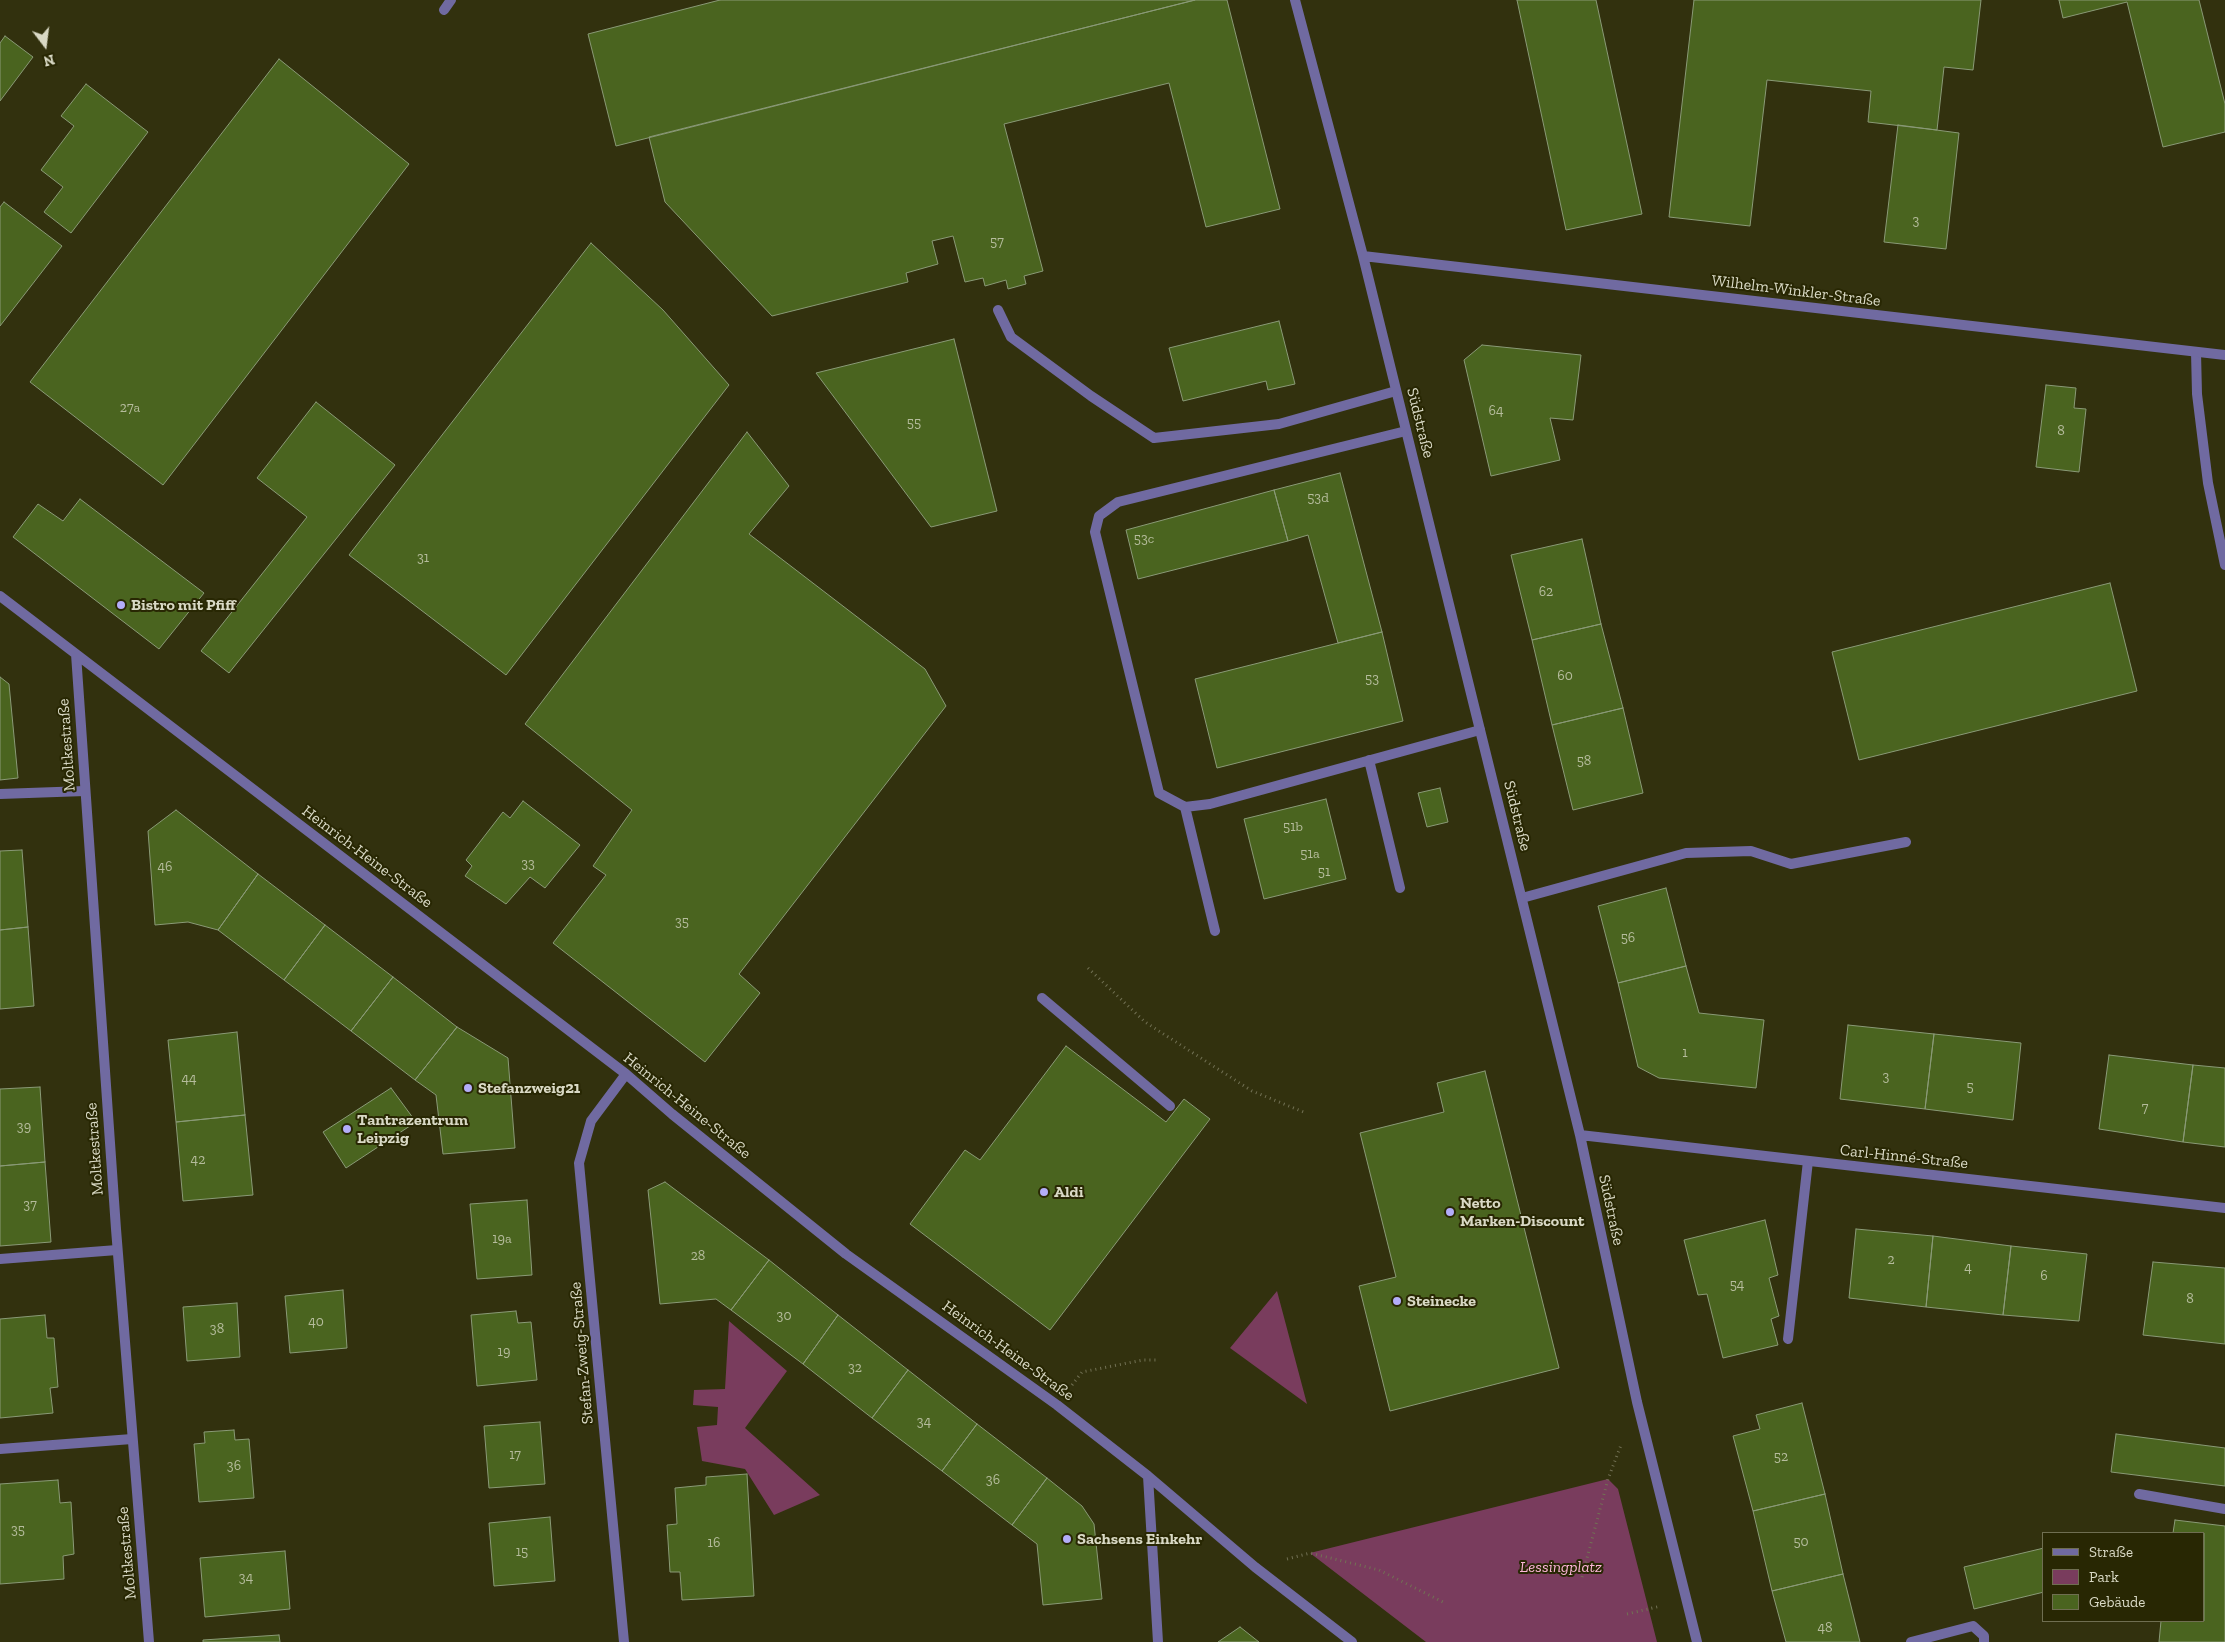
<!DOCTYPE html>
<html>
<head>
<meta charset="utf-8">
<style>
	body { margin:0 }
	#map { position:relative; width:2225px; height:1642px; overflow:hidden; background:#32310e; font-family:"Zilla Slab",serif }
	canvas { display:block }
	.legend { position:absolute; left:2042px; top:1532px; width:162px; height:90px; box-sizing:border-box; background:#282703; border:1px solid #6f6e51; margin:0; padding:6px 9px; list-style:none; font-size:15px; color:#d9d9c5 }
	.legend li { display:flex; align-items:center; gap:10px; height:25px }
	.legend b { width:25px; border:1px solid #6f6e51 }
	.north { position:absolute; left:20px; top:20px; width:50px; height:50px; -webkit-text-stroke:4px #282703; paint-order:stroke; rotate:165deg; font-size:14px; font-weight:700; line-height:20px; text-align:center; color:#d9d9c5 }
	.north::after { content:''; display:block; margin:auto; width:18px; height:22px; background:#d9d9c5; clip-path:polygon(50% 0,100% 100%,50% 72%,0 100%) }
</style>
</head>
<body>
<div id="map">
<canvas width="2225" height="1642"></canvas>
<ul class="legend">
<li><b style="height:6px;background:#706aa1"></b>Straße</li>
<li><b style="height:14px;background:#793c5d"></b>Park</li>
<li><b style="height:14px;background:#4a641f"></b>Gebäude</li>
</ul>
<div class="north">N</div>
</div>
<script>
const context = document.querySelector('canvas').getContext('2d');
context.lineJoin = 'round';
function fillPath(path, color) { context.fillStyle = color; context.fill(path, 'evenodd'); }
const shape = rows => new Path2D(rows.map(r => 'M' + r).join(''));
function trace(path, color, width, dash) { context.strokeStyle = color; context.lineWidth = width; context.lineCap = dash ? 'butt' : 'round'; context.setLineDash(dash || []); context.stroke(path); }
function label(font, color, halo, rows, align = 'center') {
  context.font = font + ' "Zilla Slab",serif'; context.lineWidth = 4; context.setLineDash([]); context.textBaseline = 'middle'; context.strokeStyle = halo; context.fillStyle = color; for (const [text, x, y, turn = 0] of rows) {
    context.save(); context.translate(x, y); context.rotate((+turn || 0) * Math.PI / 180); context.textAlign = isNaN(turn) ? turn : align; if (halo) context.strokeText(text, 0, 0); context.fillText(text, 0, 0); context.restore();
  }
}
fillPath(shape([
	[1277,1291,1307,1404,1230,1348],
	[729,1321,787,1371,745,1428,820,1495,774,1515,745,1469,702,1461,697,1427,717,1425,718,1407,693,1405,694,1390,725,1389],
	[1608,1479,1618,1489,1657,1642,1426,1642,1310,1553]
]), '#793c5d');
const building = shape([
	[720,0,1195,0,616,146,588,34,720,0],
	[1195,0,1227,0,1280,209,1206,227,1169,83,1004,124,1043,271,1024,276,1026,284,1008,289,1006,280,985,286,983,278,965,282,953,236,932,241,938,264,906,273,908,282,772,316,665,202,649,137,1195,0],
	[1517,0,1596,0,1642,214,1566,230,1517,0],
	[1694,0,1981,0,1973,70,1944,67,1937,130,1868,122,1871,91,1767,80,1750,226,1669,217,1694,0],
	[2059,0,2199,0,2225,104,2225,132,2163,147,2127,2,2063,18,2059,0],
	[5,36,33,57,0,101,0,43,5,36],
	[279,59,409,164,163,485,30,382,279,59],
	[86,84,148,132,71,233,44,212,63,187,41,170,74,126,61,116,86,84],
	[1898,125,1959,133,1946,249,1884,242,1898,125],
	[4,202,62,246,0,326,0,207,4,202],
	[591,243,663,310,729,385,506,675,349,555,591,243],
	[1279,321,1295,384,1268,390,1266,381,1183,401,1169,348,1279,321],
	[954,339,997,511,931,527,816,373,954,339],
	[1482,345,1581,355,1573,420,1550,418,1560,460,1491,476,1464,360,1482,345],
	[2046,385,2076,388,2074,408,2086,409,2079,472,2036,467,2046,385],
	[316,402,395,465,229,673,201,651,307,517,257,478,316,402],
	[747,432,789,486,749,534,925,669,946,706,739,974,760,993,705,1062,553,943,606,875,593,866,632,810,525,724,747,432],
	[1340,473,1382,632,1338,643,1308,535,1288,541,1274,490,1340,473],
	[1274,490,1288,541,1138,579,1126,530,1274,490],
	[80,499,204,593,159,649,13,537,38,504,63,521,80,499],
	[1582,539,1601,624,1532,640,1511,555,1582,539],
	[2110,583,2137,691,1859,760,1832,652,2110,583],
	[1601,624,1623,708,1552,725,1532,640,1601,624],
	[1382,632,1403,721,1217,768,1195,679,1382,632],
	[0,677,9,684,18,778,0,780,0,677],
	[1623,708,1643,793,1573,810,1552,725,1623,708],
	[1440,788,1448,822,1427,827,1418,793,1440,788],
	[1326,799,1346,879,1264,899,1244,819,1326,799],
	[523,801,580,845,545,888,530,877,506,904,465,876,472,866,466,860,503,812,510,818,523,801],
	[176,810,258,874,218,930,188,922,155,925,148,831,176,810],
	[22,850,28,927,0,930,0,851,22,850],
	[258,874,325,925,284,980,218,930,258,874],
	[1666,888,1686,966,1618,983,1598,906,1666,888],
	[325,925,393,977,351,1031,284,980,325,925],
	[28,927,34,1006,0,1009,0,930,28,927],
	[1686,966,1699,1013,1764,1020,1756,1088,1659,1078,1638,1067,1618,983,1686,966],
	[393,977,457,1027,415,1080,351,1031,393,977],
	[1848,1025,1934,1034,1925,1109,1840,1099,1848,1025],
	[457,1027,508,1058,515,1148,443,1154,436,1095,415,1080,457,1027],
	[237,1032,245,1115,176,1122,168,1040,237,1032],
	[1934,1034,2021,1043,2013,1120,1925,1109,1934,1034],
	[1066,1046,1166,1122,1184,1099,1210,1119,1050,1330,910,1224,965,1150,980,1160,1066,1046],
	[2109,1055,2193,1065,2183,1142,2099,1129,2109,1055],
	[2193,1065,2225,1068,2225,1147,2183,1142,2193,1065],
	[1485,1071,1559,1368,1390,1411,1359,1286,1396,1277,1360,1133,1444,1112,1437,1083,1485,1071],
	[40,1087,45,1162,0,1166,0,1089,40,1087],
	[391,1088,416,1122,346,1168,323,1132,391,1088],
	[245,1115,253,1195,183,1201,176,1122,245,1115],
	[45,1162,51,1242,0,1246,0,1166,45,1162],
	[665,1182,769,1260,731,1310,716,1299,660,1304,648,1190,665,1182],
	[527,1200,532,1275,477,1279,470,1204,527,1200],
	[1765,1220,1778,1275,1769,1278,1779,1316,1771,1319,1778,1345,1723,1358,1707,1294,1698,1295,1684,1240,1765,1220],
	[1856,1229,1933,1236,1926,1307,1849,1298,1856,1229],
	[1933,1236,2011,1246,2003,1315,1926,1307,1933,1236],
	[2011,1246,2087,1254,2079,1321,2003,1315,2011,1246],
	[769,1260,838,1315,803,1364,731,1310,769,1260],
	[2153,1262,2225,1268,2225,1344,2143,1335,2153,1262],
	[343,1290,347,1348,290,1353,285,1296,343,1290],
	[237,1303,240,1357,187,1361,183,1307,237,1303],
	[516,1311,518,1323,531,1322,537,1380,477,1386,471,1315,516,1311],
	[45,1315,47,1338,54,1338,58,1387,50,1388,53,1413,0,1418,0,1319,45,1315],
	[838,1315,908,1370,872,1418,803,1364,838,1315],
	[908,1370,977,1424,942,1471,872,1418,908,1370],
	[1802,1403,1825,1494,1753,1511,1733,1436,1760,1429,1756,1415,1802,1403],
	[540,1422,545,1484,489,1488,484,1426,540,1422],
	[977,1424,1047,1478,1012,1525,942,1471,977,1424],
	[234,1430,235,1440,249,1439,254,1498,199,1502,194,1444,205,1443,204,1432,234,1430],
	[2116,1434,2225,1448,2225,1486,2111,1472,2116,1434],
	[747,1474,754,1596,682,1600,680,1572,670,1572,667,1525,677,1524,675,1488,706,1485,706,1477,747,1474],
	[1047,1478,1082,1506,1094,1524,1102,1599,1043,1605,1037,1544,1012,1525,1047,1478],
	[58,1480,60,1503,71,1502,74,1554,63,1556,64,1579,0,1584,0,1484,58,1480],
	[1825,1494,1843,1574,1772,1591,1753,1511,1825,1494],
	[550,1517,555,1581,494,1586,489,1523,550,1517],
	[2175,1520,2225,1526,2225,1642,2159,1642,2161,1621,2204,1621,2204,1533,2173,1533,2175,1520],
	[2044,1548,2044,1592,1974,1609,1964,1567,2044,1548],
	[285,1551,290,1609,205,1617,200,1558,285,1551],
	[1843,1574,1860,1642,1786,1642,1772,1591,1843,1574],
	[1240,1627,1259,1642,1218,1642,1240,1627],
	[279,1635,280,1642,203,1642,203,1640,279,1635]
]);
fillPath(building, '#4a641f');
trace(building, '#8a9a77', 1);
trace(shape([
	[1088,968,1145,1022,1252,1091,1306,1113],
	[1072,1385,1082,1372,1143,1360,1159,1360],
	[1287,1559,1310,1553,1379,1570,1445,1603],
	[1582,1577,1608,1479,1621,1445],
	[1627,1614,1661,1606]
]), '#727154', 3, [1, 4]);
trace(shape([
	[444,10,451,0],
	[998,310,1011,337,1091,396,1154,438,1279,424,1396,391],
	[2196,352,2197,394,2208,483,2225,565],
	[1406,431,1118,502,1099,516,1095,532,1159,793,1185,807,1210,804,1480,730],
	[1369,760,1400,888],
	[0,794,85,791],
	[1185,807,1215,931],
	[1522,898,1686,853,1751,851,1791,864,1906,842],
	[1042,998,1170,1106],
	[0,1259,117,1250],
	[1788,1339,1808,1161],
	[0,1449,132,1439],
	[2139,1494,2225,1509],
	[1911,1642,1973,1626,1984,1636,1984,1642]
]), '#706aa1', 10);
trace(shape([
	[1295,0,1363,256,1580,1135,1637,1402,1697,1642],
	[1363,256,2225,355],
	[0,596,626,1074,672,1114,846,1254,1057,1405,1148,1476,1255,1567,1352,1642],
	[76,654,116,1229,149,1642],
	[1580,1135,2225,1208],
	[1148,1476,1158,1642],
	[624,1642,579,1163,591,1121,626,1074]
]), '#706aa1', 10);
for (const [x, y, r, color] of [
	[121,605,5,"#b3adf9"],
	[468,1088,5,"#b3adf9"],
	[347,1129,5,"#b3adf9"],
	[1044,1192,5,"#b3adf9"],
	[1450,1212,5,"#b3adf9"],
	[1397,1301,5,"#b3adf9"],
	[1067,1539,5,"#b3adf9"]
]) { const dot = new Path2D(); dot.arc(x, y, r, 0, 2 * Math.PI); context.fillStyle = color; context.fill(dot); trace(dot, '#282703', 2); }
label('14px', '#b5bc9c', null, [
	["3",1916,221],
	["57",997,242],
	["27a",130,408],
	["64",1496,411],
	["55",914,423],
	["8",2061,431],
	["53d",1318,498],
	["53c",1144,539],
	["31",423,558],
	["62",1546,592],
	["60",1565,676],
	["53",1372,679],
	["58",1584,761],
	["51b",1293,827],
	["51a",1310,854],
	["33",528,864],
	["46",165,867],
	["51",1324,872],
	["35",682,922],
	["56",1628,938],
	["1",1685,1053],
	["3",1886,1077],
	["44",189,1079],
	["5",1970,1087],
	["7",2145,1108],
	["39",24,1127],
	["42",198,1160],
	["37",30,1205],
	["19a",502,1239],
	["28",698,1256],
	["2",1891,1260],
	["4",1968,1268],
	["6",2044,1276],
	["54",1737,1285],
	["8",2190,1299],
	["30",784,1316],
	["40",316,1322],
	["38",217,1329],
	["19",504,1352],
	["32",855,1368],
	["34",924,1422],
	["17",515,1455],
	["52",1781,1457],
	["36",234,1466],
	["36",993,1480],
	["35",18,1530],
	["50",1801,1542],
	["16",714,1543],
	["15",522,1552],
	["34",246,1578],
	["48",1825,1628]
]);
label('16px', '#d9d9c5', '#282703', [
	["Wilhelm-Winkler-Straße",1796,291,7],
	["Südstraße",1420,423,76],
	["Moltkestraße",67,745,-94],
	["Südstraße",1517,816,76],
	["Heinrich-Heine-Straße",367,857,37],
	["Heinrich-Heine-Straße",687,1106,39],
	["Moltkestraße",95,1149,-94],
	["Carl-Hinné-Straße",1904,1157,6],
	["Südstraße",1611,1210,78],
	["Heinrich-Heine-Straße",1008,1351,36],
	["Stefan-Zweig-Straße",582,1353,-95],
	["Moltkestraße",127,1553,-95]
]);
label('bold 16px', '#d9d9c5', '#282703', [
	["Bistro mit Pfiff",131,605],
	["Stefanzweig21",478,1088],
	["Tantrazentrum",357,1120],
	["Leipzig",357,1138],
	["Aldi",1054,1192],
	["Netto",1460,1203],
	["Marken-Discount",1460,1221],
	["Steinecke",1407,1301],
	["Sachsens Einkehr",1077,1539]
], 'left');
label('italic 16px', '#fcb5d9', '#282703', [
	["Lessingplatz",1561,1567]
]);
</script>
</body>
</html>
